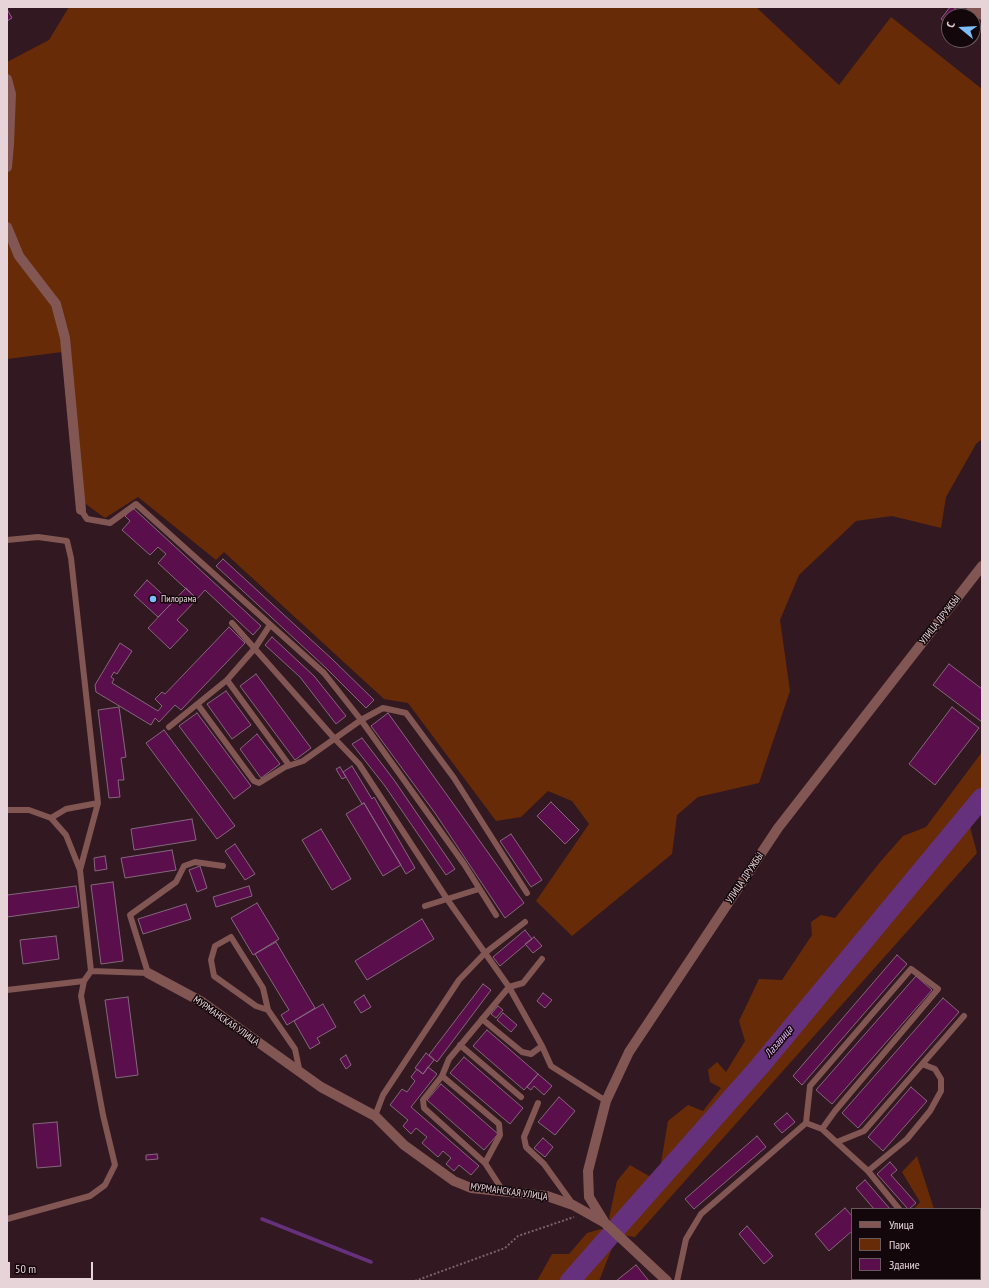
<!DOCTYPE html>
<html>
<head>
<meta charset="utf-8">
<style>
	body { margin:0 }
	#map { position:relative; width:989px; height:1288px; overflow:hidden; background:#321820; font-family:"PT Sans Narrow",sans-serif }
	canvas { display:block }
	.frame { position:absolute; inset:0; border:8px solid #e7d4d9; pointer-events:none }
	.legend { position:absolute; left:851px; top:1208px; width:130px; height:72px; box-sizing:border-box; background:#13070b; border:1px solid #68595d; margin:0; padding:5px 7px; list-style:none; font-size:12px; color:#e7d4d9 }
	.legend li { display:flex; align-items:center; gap:8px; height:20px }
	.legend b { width:20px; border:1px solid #68595d }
	.north { position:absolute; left:941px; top:8px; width:40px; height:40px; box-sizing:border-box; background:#13070b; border:1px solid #68595d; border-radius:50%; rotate:288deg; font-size:11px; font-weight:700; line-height:16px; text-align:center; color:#e7d4d9 }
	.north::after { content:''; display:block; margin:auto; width:14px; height:18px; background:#7bbef9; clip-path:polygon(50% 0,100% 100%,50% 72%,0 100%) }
	.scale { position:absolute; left:8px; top:1262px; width:85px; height:18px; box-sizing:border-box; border:2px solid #e7d4d9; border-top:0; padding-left:5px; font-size:12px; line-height:14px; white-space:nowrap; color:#e7d4d9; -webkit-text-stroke:3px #13070b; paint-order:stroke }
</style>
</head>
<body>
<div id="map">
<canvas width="989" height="1288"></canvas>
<div class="frame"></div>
<ul class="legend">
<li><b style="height:5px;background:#815653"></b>Улица</li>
<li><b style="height:11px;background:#682b08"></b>Парк</li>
<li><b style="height:11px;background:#5b0e4c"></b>Здание</li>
</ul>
<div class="north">С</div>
<div class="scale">50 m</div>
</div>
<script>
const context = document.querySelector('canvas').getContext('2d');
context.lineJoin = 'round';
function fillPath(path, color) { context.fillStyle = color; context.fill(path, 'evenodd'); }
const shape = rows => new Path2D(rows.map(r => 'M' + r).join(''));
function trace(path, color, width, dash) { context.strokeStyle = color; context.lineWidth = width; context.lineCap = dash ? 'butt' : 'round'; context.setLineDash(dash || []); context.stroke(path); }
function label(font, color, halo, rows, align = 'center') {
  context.font = font + ' "PT Sans Narrow",sans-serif'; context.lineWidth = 3; context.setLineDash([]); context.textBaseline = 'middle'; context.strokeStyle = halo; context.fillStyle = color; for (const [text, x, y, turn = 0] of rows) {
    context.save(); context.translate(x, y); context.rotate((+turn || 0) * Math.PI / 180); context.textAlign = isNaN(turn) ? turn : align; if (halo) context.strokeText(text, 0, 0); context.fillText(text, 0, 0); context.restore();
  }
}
fillPath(shape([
	[69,7,756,7,839,85,891,17,982,89,982,439,976,444,946,497,941,528,892,516,856,521,799,575,780,620,790,691,759,783,698,797,677,815,672,854,572,936,536,901,589,824,572,801,548,791,521,817,496,821,408,703,384,699,224,552,216,560,138,497,105,518,83,502,70,351,7,359,7,62,49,40],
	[982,752,982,807,969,823,977,853,635,1237,622,1235,609,1218,617,1181,630,1165,649,1176,660,1169,668,1121,688,1105,703,1111,721,1088,710,1082,708,1070,717,1062,726,1072,745,1041,739,1021,759,979,782,980,812,935,811,922,821,915,835,918,881,861,903,836,926,827],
	[917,1156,934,1209,914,1209,920,1202,902,1172],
	[601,1229,614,1243,599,1281,537,1281,552,1254,569,1254,587,1233]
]), '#682b08');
trace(shape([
	[262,1219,371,1262]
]), '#65317c', 3.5);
trace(shape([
	[570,1281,760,1066,982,798]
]), '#65317c', 20);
const building = shape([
	[950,7,953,7,965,16,949,16,949,25,941,19,950,7],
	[7,9,12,18,7,21,7,9],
	[133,508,261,626,253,635,205,590,197,599,158,563,166,554,158,547,150,555,122,530,130,521,125,516,133,508],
	[223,559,332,659,374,700,366,708,325,667,216,566,223,559],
	[147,580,172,603,158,617,134,595,147,580],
	[186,588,197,599,177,620,188,630,170,649,148,628,186,588],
	[229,627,245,643,181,710,175,705,159,722,155,718,151,725,96,692,95,685,120,643,132,651,117,674,114,672,111,677,114,679,112,683,158,711,162,706,155,699,162,692,165,694,229,627],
	[272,637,314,676,346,716,336,724,300,677,265,645,272,637],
	[949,664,982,689,982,722,933,685,949,664],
	[256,674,311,748,295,760,240,686,256,674],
	[226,691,251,725,232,739,207,704,226,691],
	[119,707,126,757,121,758,124,780,118,780,120,797,109,798,98,710,119,707],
	[952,707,979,728,935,785,909,764,952,707],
	[197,713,251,786,234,799,179,726,197,713],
	[388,713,452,802,524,903,505,918,435,813,371,726,388,713],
	[164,730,235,826,217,839,146,743,164,730],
	[257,734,280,764,261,778,240,749,257,734],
	[362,738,394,780,455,869,446,875,385,786,352,744,362,738],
	[352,766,372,799,374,797,415,868,406,874,364,803,362,804,343,772,352,766],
	[340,767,346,777,342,779,336,769,340,767],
	[551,802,579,830,565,844,537,816,551,802],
	[364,803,401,865,383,876,346,814,364,803],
	[192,819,196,840,134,850,131,829,192,819],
	[321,829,351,879,332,890,302,840,321,829],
	[511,834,542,880,531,887,500,841,511,834],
	[235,844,255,874,245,880,225,851,235,844],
	[172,850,176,870,125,878,121,858,172,850],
	[105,856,107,869,95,871,94,858,105,856],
	[200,866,207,888,197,892,189,870,200,866],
	[113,882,123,961,101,964,91,885,113,882],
	[76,886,79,907,7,917,7,895,76,886],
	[249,886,252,896,216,907,213,897,249,886],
	[257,903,279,939,253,955,231,918,257,903],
	[186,904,191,919,143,934,138,919,186,904],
	[422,919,434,939,367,980,355,961,422,919],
	[525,930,532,939,500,966,493,957,525,930],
	[56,936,59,959,23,964,20,940,56,936],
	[534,937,542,946,533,953,525,944,534,937],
	[276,942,315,1008,287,1025,281,1015,289,1010,255,954,276,942],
	[897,955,907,964,802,1085,793,1076,897,955],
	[916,976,932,990,832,1104,816,1090,916,976],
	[483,984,491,990,437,1062,429,1055,483,984],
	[543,993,552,1000,545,1008,537,1001,543,993],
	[364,995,371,1007,361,1013,354,1002,364,995],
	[128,997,138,1075,116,1078,105,1000,128,997],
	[943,998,959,1012,858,1128,842,1113,943,998],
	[323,1004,336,1027,317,1038,320,1043,310,1049,294,1021,323,1004],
	[498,1006,503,1010,496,1018,491,1014,498,1006],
	[503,1013,517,1025,511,1032,497,1020,503,1013],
	[487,1030,538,1074,524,1090,473,1046,487,1030],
	[426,1053,434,1060,423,1074,415,1068,426,1053],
	[346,1055,351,1065,346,1069,340,1059,346,1055],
	[464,1057,523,1108,510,1124,450,1073,464,1057],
	[428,1067,437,1074,411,1107,479,1166,471,1175,459,1165,454,1171,446,1164,451,1158,443,1151,438,1157,422,1143,427,1137,416,1128,411,1134,403,1126,408,1120,390,1105,402,1089,407,1092,415,1081,411,1077,417,1069,423,1074,428,1067],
	[538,1074,552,1086,544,1095,534,1086,531,1090,527,1087,538,1074],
	[441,1084,498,1134,484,1150,427,1100,441,1084],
	[911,1087,927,1101,883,1151,868,1137,911,1087],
	[559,1097,575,1111,555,1135,538,1122,559,1097],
	[787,1113,795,1122,782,1133,774,1124,787,1113],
	[57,1122,61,1166,37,1168,33,1124,57,1122],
	[757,1136,766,1147,694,1209,685,1199,757,1136],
	[543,1138,553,1147,545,1157,534,1148,543,1138],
	[157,1154,158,1159,146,1160,146,1155,157,1154],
	[890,1162,897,1170,891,1175,916,1203,909,1209,908,1209,877,1174,890,1162],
	[865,1180,890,1209,874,1209,856,1188,865,1180],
	[845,1208,852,1216,852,1231,829,1251,815,1234,845,1208],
	[747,1226,773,1256,764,1264,739,1234,747,1226],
	[636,1265,649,1281,616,1281,636,1265]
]);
fillPath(building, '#5b0e4c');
trace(building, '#83687b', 1);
trace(shape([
	[415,1281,505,1248,518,1236,574,1217]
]), '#796269', 2, [2, 2]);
trace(shape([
	[81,510,87,519,110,523,136,504,324,673,361,720,464,864,496,915],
	[7,540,38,537,67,541,71,558,98,803,80,870],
	[232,623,334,738,359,764,447,899,509,987,542,1046,551,1066,606,1101],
	[227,680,289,765],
	[198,705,254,781,259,783,285,767,303,761,361,720,383,708,406,713,454,778,527,893],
	[169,727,227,680,255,648,270,625],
	[7,810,29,810,51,818,66,835,80,870,91,971,148,973,130,915,176,882,184,866,195,862,223,866],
	[51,818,66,809,98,803],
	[425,906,479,889],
	[7,990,84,981,91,971],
	[268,1010,256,1006,214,976,211,960,215,946,231,937,263,988,268,1010,295,1049,300,1073],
	[482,1019,522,1052,531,1054,542,1046],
	[460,1045,521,1097],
	[442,1076,499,1124,500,1135,485,1163],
	[538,1103,524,1137,526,1147,544,1164,572,1203],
	[375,1116,383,1095,459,980,485,953,525,922],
	[806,1123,810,1086,911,969,938,989,835,1111,822,1129],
	[837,1142,864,1131,964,1016],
	[868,1171,907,1139,930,1111,941,1091,941,1079,935,1069,922,1064],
	[503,1191,485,1163,424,1108,423,1100,442,1076,449,1059,509,987,523,983,542,959],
	[7,1219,90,1196,105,1185,115,1165,103,1115,81,996,84,981],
	[677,1281,686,1239,701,1214,806,1123,822,1129,868,1171,899,1209]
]), '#815653', 6);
trace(shape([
	[971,7,982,15],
	[7,79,11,94,9,144,7,167],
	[7,227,19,256,56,304,65,338,81,510],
	[148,973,202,1002,321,1087,375,1116,404,1145,454,1181,471,1188,547,1196,573,1205,605,1223,667,1281],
	[605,1223,589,1197,588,1171,606,1101,629,1052,778,828,982,566]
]), '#815653', 10);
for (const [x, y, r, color] of [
	[153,599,4,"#7bbef9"]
]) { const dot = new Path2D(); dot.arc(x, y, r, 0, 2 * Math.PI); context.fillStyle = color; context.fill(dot); trace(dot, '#13070b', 1.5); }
label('10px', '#e7d4d9', '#13070b', [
	["Пилорама",161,599]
], 'left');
label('10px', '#e7d4d9', '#13070b', [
	["УЛИЦА ДРУЖБЫ",940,620,-52],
	["УЛИЦА ДРУЖБЫ",745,878,-56],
	["МУРМАНСКАЯ УЛИЦА",226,1021,35],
	["МУРМАНСКАЯ УЛИЦА",509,1192,8]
]);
label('italic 11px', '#e4baf8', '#13070b', [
	["Лазавица",779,1042,-50]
]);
</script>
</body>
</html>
